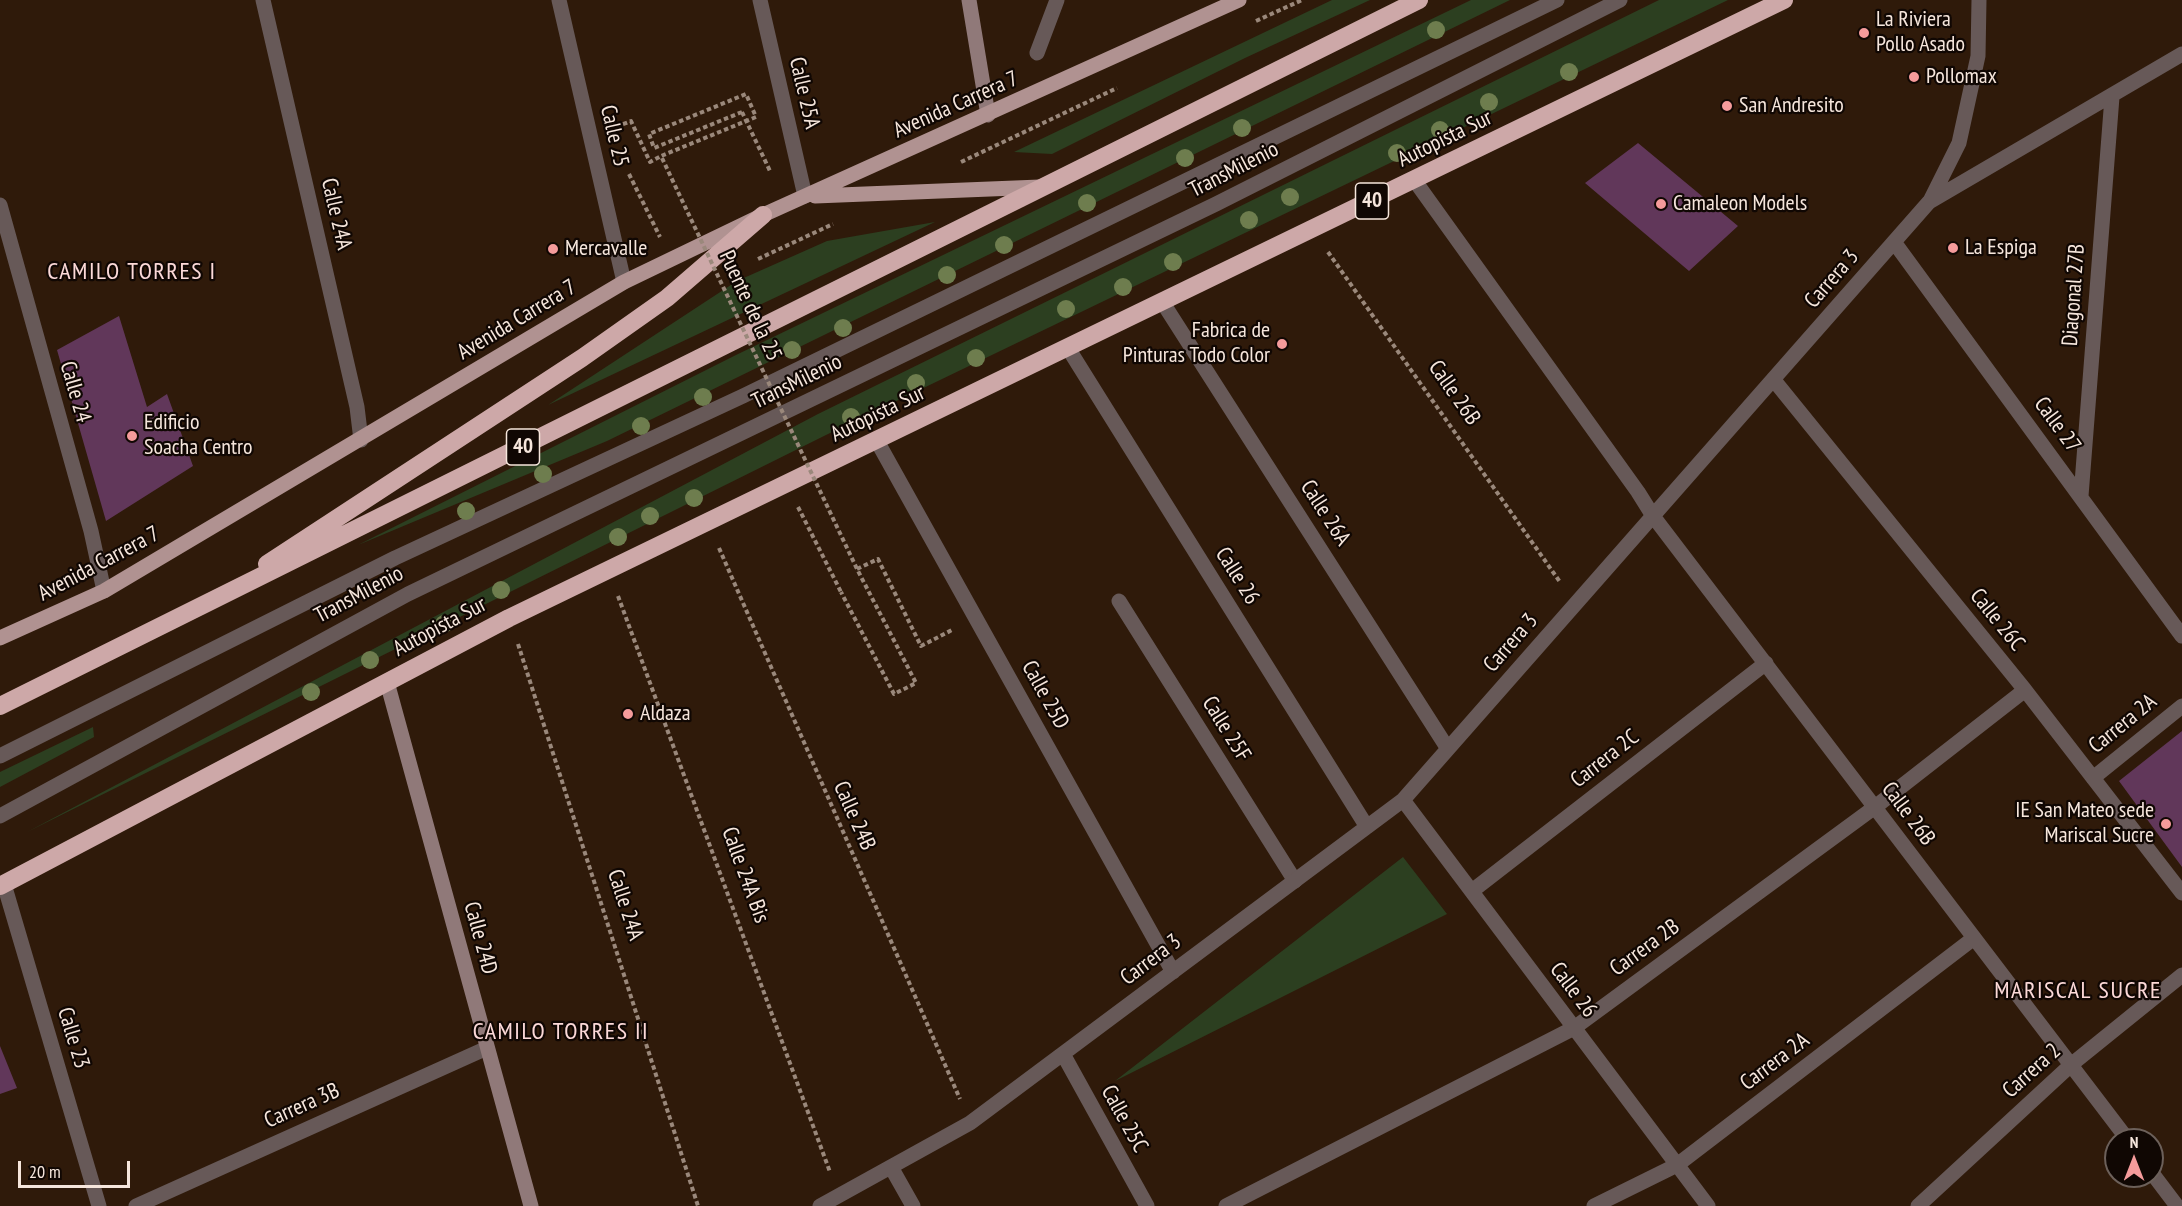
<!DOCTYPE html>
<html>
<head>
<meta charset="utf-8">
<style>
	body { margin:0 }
	#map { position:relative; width:2182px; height:1206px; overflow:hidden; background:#2f1a0a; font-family:"PT Sans Narrow",sans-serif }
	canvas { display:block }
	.north { position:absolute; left:2104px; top:1128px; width:60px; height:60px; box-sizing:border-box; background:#100703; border:2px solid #6c605a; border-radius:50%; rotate:0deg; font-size:16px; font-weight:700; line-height:24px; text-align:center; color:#f6e6dc }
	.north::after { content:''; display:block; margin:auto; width:21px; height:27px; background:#f59b9b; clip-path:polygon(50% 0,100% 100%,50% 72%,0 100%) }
	.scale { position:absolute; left:18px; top:1161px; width:112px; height:27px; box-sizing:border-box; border:3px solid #f6e6dc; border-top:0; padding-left:8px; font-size:18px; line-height:21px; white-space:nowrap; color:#f6e6dc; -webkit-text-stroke:4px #100703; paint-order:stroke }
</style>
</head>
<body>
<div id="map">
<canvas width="2182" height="1206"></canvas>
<div class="north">N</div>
<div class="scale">20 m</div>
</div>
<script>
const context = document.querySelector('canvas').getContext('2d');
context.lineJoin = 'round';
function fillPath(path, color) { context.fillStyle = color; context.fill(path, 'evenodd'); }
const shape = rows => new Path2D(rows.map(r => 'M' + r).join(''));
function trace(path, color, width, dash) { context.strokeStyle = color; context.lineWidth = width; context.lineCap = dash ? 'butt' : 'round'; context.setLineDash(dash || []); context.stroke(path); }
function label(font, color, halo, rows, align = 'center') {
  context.font = font + ' "PT Sans Narrow",sans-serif'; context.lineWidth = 4.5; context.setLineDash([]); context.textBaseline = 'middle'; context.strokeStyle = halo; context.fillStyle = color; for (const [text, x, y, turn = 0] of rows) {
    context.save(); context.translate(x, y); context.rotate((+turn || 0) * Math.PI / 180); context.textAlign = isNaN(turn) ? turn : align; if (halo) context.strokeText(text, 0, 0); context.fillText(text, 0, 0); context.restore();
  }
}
fillPath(shape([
	[1332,0,1370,0,1245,58,1052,154,1014,152],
	[1471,0,1510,0,607,441,358,545,736,355],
	[1659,0,1728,0,826,435,27,832,818,414],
	[935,222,548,405,737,281,827,241],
	[93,727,94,737,0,787,0,772],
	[1403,857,1447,914,1115,1081]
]), '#2c3f20');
fillPath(shape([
	[1638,143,1738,226,1689,271,1585,183],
	[119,316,147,407,167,394,193,466,106,521,57,350],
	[2182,731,2182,867,2119,781],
	[0,1046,17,1088,0,1094]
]), '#61375a');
trace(shape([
	[1256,21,1302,0],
	[742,112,770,171],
	[616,127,631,121,650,162,661,156],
	[961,162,1117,88],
	[629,174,660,237],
	[1328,252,1560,582],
	[758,259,833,224],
	[798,507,841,592],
	[719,548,960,1099],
	[857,569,878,559,921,646,952,630],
	[618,596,830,1172],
	[518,644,698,1206]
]), '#9a887b', 4, [4.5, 3]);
trace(shape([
	[1415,181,1638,492,1653,516],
	[1119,601,1295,881],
	[0,756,395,558,743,396,1557,0],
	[0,816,408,594,1216,204,1620,0]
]), '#675958', 15);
trace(shape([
	[263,0,357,407,361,440],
	[559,0,624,282],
	[760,0,805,196],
	[1037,53,1057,0],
	[1930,201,1959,143,1978,56,1979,0],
	[0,205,91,531,104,591],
	[1894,242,2182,636],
	[1163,303,1448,749],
	[1068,348,1367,827],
	[1773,379,2025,690,2182,893],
	[877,441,1173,972],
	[2081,496,2112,97],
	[1653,516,2128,1140],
	[2093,778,2182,706],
	[1403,800,1708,1206],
	[4,884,99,1206],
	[1472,891,1766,663],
	[1063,1054,1147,1206],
	[891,1167,913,1206],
	[2152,1173,2177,1206],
	[136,1206,487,1048],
	[820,1206,970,1123,1403,800,1929,202,2182,54],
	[1226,1206,1574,1028,1875,807,2025,690],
	[1594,1206,1677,1165,1974,938],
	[1918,1206,2072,1064,2182,975]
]), '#675958', 15);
trace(shape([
	[969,0,988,115],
	[387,682,531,1206]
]), '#907979', 15);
trace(shape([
	[815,196,1040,187],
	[0,638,104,591,624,282,763,215,1239,0]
]), '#b09291', 15);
trace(shape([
	[267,564,582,358,667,298,763,215],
	[0,706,1419,0],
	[0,886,509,618,1784,0]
]), '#cda8a8', 18);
trace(shape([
	[742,112,654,148,649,134,746,94,756,117,661,156,857,569,916,683,894,694,841,592]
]), '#9a887b', 4, [4.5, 3]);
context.fillStyle = '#6e7d4e';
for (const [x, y] of [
	[1436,30],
	[1569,72],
	[1489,102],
	[1242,128],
	[1440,130],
	[1397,153],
	[1185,158],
	[1290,197],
	[1087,203],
	[1249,220],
	[1004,245],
	[1173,262],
	[947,275],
	[1123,287],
	[1066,309],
	[843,328],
	[792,350],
	[976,358],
	[916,383],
	[703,397],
	[851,417],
	[641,426],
	[543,474],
	[694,498],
	[466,511],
	[650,516],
	[618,537],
	[501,590],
	[444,624],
	[370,660],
	[311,692]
]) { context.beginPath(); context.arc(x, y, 9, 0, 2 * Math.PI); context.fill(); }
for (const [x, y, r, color] of [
	[1864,33,6,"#f59b9b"],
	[1914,77,6,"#f59b9b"],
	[1727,106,6,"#f59b9b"],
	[1661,204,6,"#f59b9b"],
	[1953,248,6,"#f59b9b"],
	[553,249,6,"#f59b9b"],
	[1282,344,6,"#f59b9b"],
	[132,436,6,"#f59b9b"],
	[628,714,6,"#f59b9b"],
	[2166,824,6,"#f59b9b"]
]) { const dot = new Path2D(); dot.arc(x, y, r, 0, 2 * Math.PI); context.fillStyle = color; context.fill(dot); trace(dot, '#100703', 2); }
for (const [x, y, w] of [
	[1372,201,33],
	[523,447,33]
]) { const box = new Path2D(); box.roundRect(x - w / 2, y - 18, w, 36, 4.5); context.fillStyle = '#100703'; context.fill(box); trace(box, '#f6e6dc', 1.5); }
label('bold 21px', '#f6e6dc', null, [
	["40",1372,201],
	["40",523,447]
]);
label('22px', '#f6e6dc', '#100703', [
	["La Riviera",1876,20],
	["Pollo Asado",1876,45],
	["Pollomax",1926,77],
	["San Andresito",1739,106],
	["Camaleon Models",1673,204],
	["La Espiga",1965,248],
	["Mercavalle",565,249],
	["Fabrica de",1270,331,"right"],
	["Pinturas Todo Color",1270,356,"right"],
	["Edificio",144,423],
	["Soacha Centro",144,448],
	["Aldaza",640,714],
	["IE San Mateo sede",2154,811,"right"],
	["Mariscal Sucre",2154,836,"right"]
], 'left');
label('22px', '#f6e6dc', '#100703', [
	["Calle 25A",804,93,77],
	["Avenida Carrera 7",956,105,-24],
	["Calle 25",614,136,77],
	["Autopista Sur",1445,139,-26],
	["TransMilenio",1234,170,-27],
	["Calle 24A",336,214,77],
	["Carrera 3",1832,279,-49],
	["Diagonal 27B",2074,295,-86],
	["Puente de la 25",750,306,65],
	["Avenida Carrera 7",517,320,-31],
	["TransMilenio",797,382,-26],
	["Calle 24",75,392,74],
	["Calle 26B",1454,393,55],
	["Autopista Sur",878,414,-26],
	["Calle 27",2057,425,54],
	["Calle 26A",1325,513,57],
	["Avenida Carrera 7",99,564,-28],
	["Calle 26",1237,576,58],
	["TransMilenio",359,595,-28],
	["Calle 26C",1997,620,51],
	["Autopista Sur",440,627,-28],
	["Carrera 3",1511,643,-49],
	["Calle 25D",1045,695,61],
	["Carrera 2A",2123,724,-39],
	["Calle 25F",1226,729,58],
	["Carrera 2C",1605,759,-38],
	["Calle 26B",1908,814,53],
	["Calle 24B",854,816,66],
	["Calle 24A Bis",745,875,70],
	["Calle 24A",625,905,72],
	["Calle 24D",480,938,75],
	["Carrera 2B",1645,948,-36],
	["Carrera 3",1151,960,-37],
	["Calle 26",1573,990,53],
	["Calle 23",73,1038,73],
	["Carrera 2A",1775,1062,-37],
	["Carrera 2",2032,1071,-42],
	["Carrera 3B",302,1106,-24],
	["Calle 25C",1124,1119,61]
]);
context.letterSpacing = '1.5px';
label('24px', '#fcd9d8', '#100703', [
	["CAMILO TORRES I",132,272],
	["MARISCAL SUCRE",2078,991],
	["CAMILO TORRES II",561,1032]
]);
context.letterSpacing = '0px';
</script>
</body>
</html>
